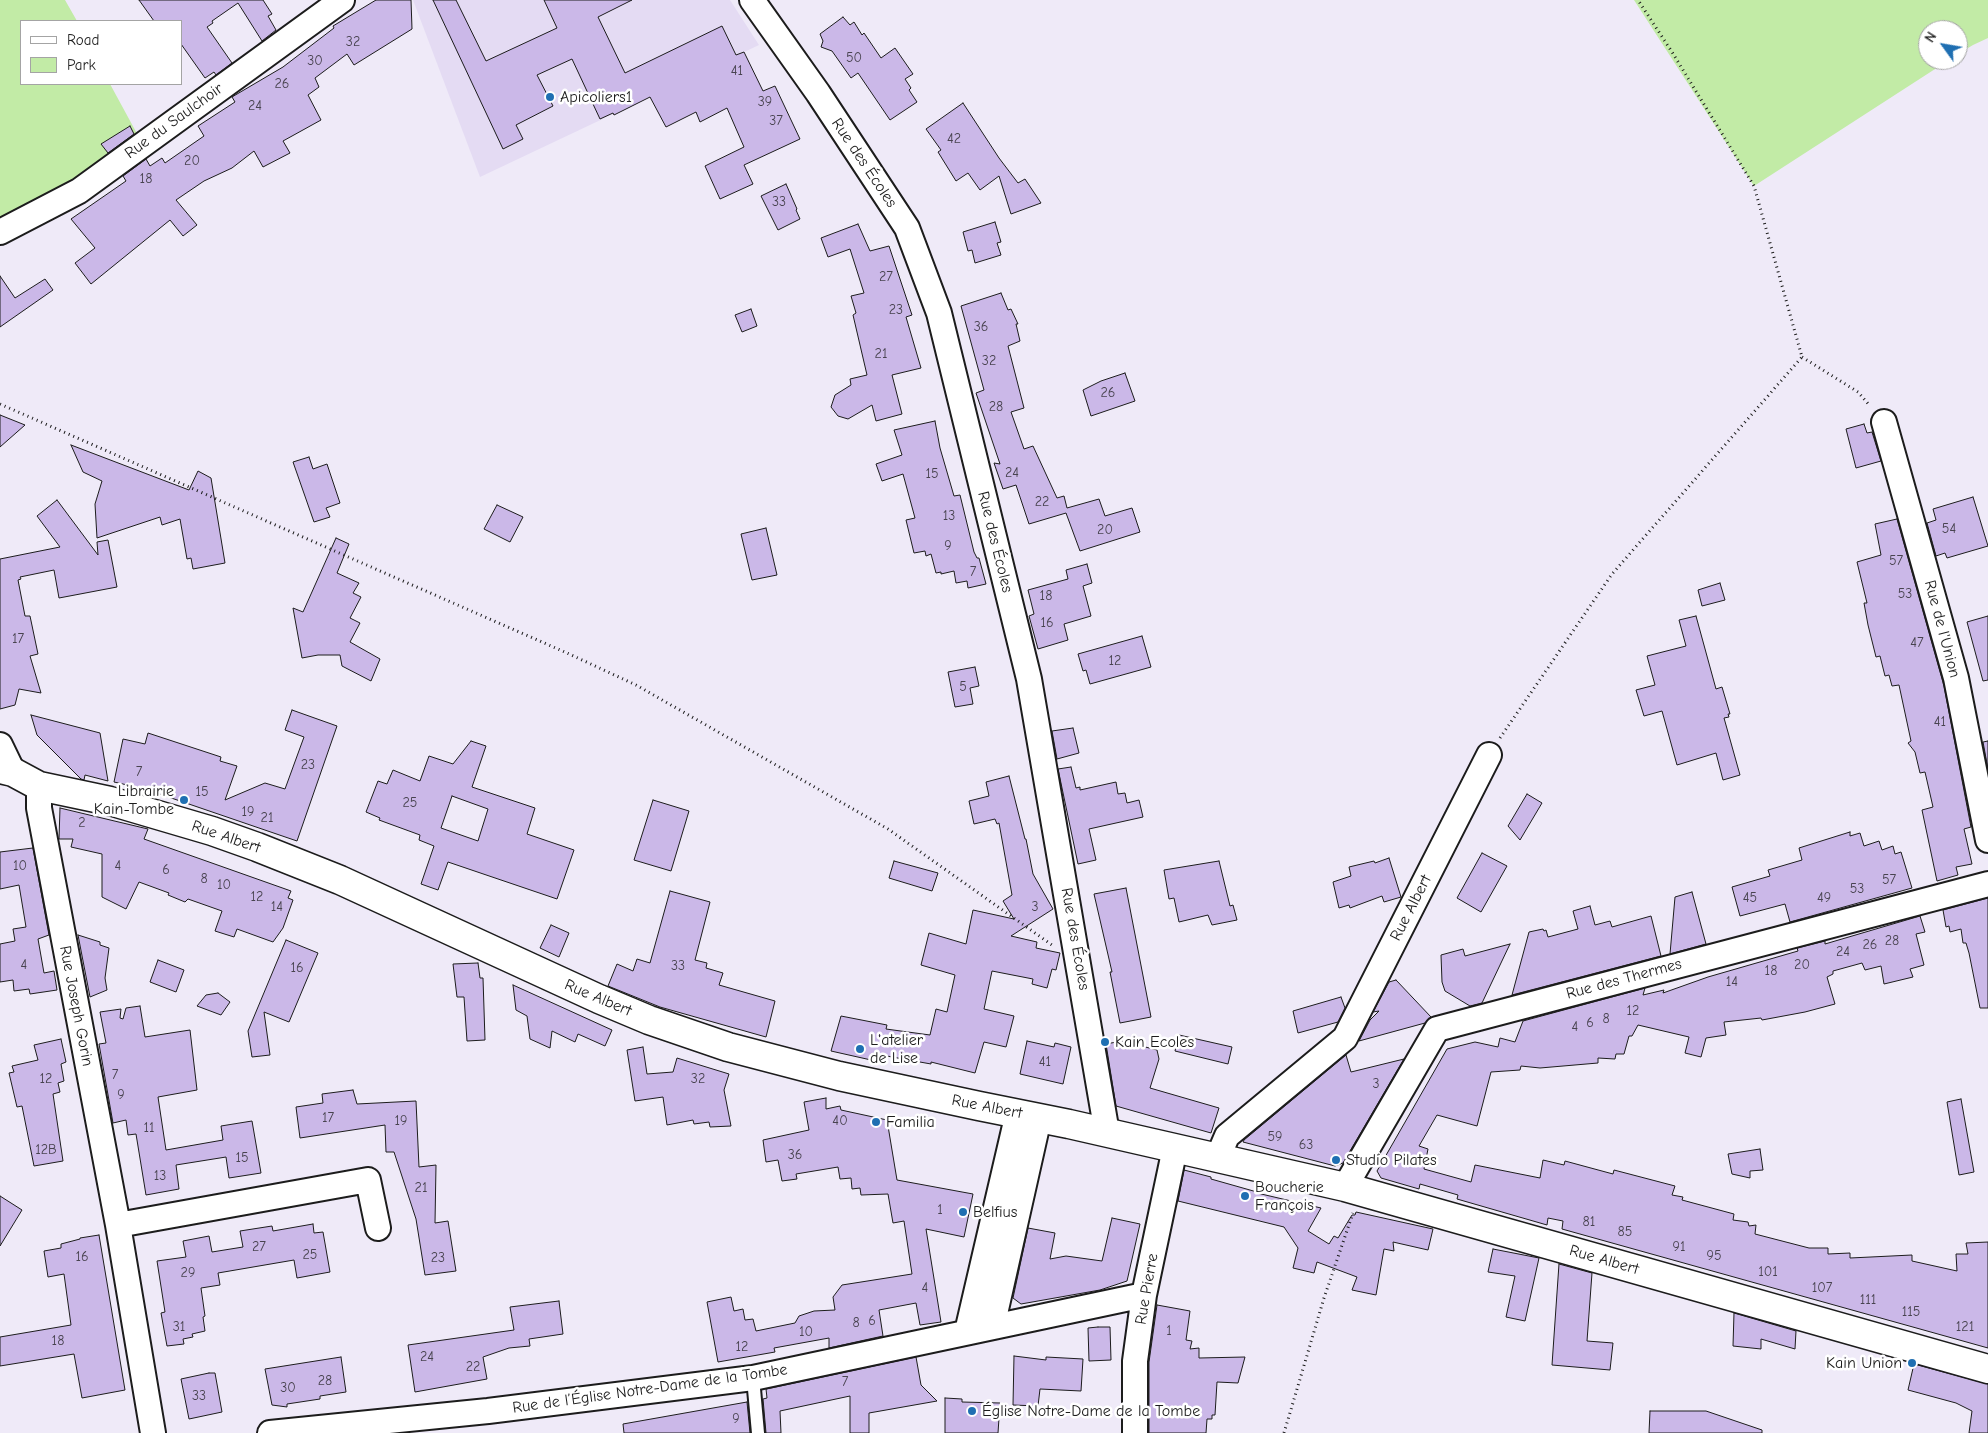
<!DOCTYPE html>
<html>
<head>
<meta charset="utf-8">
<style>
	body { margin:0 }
	#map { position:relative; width:1988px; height:1433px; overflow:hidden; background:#efeaf8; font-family:"Comic Neue",sans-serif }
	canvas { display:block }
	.legend { position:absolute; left:20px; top:20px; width:162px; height:65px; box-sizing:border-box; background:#fff; border:1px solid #a4a4a4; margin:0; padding:6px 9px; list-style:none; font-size:15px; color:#1c1c1c }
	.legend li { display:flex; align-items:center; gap:10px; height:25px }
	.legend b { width:25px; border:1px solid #a4a4a4 }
	.north { position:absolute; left:1918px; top:20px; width:50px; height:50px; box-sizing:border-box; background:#fff; border:1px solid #a4a4a4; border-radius:50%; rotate:302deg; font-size:14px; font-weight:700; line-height:20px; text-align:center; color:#1c1c1c }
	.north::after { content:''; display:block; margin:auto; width:18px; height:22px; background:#1f6fb2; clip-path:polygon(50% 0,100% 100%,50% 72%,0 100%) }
</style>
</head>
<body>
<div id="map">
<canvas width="1988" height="1433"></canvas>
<ul class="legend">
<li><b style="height:6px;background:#fff"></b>Road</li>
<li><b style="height:14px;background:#c2eba6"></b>Park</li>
</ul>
<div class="north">N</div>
</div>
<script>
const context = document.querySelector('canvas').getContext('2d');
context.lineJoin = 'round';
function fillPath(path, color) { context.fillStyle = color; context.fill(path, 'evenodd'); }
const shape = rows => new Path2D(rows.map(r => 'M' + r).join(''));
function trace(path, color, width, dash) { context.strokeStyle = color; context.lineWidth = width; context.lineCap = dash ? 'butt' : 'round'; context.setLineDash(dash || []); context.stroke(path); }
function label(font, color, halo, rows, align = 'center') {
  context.font = font + ' "Comic Neue",sans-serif'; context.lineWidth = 5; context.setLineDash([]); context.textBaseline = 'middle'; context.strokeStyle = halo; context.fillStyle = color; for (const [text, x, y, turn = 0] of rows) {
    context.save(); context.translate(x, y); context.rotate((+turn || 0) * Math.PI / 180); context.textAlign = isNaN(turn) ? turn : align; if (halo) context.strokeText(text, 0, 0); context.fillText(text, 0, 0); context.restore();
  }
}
fillPath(shape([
	[413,0,730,0,759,45,480,177]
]), '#e4dbf3');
fillPath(shape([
	[0,0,65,0,77,21,21,21,21,84,110,84,141,141,0,222],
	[1634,0,1988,0,1988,38,1973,45,1958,54,1958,30,1928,30,1928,60,1949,60,1754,186]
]), '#c2eba6');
const building = shape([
	[139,0,263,0,272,14,268,16,276,30,262,41,238,3,212,21,213,23,207,27,232,63,216,75,214,72,205,78,181,44,181,21,154,21,139,0],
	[376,0,411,0,412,29,354,65,347,54,315,78,319,87,308,95,321,120,283,141,290,153,263,167,254,151,232,168,204,181,176,200,197,225,183,236,170,220,91,284,75,263,95,248,71,219,126,181,123,176,146,159,150,166,162,158,165,163,204,136,198,126,235,102,232,97,283,67,334,28,333,26,376,0],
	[433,0,456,0,486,61,557,28,544,0,632,0,598,17,625,73,722,26,736,55,744,52,763,91,775,86,800,139,744,165,753,184,720,199,705,166,744,147,727,108,700,122,696,112,666,127,650,97,614,115,613,113,600,119,572,59,537,75,553,106,516,125,523,139,503,149,433,0],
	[843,17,850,25,854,22,862,35,864,33,881,58,895,48,913,74,905,79,911,88,909,90,917,102,890,120,858,73,851,78,832,51,821,47,823,41,820,34,843,17],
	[963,103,999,158,1018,183,1025,179,1041,203,1011,214,999,176,980,190,968,173,956,181,938,152,941,150,926,129,963,103],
	[130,126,134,134,108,153,101,144,130,126],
	[786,184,797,209,796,210,800,219,778,230,761,196,786,184],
	[995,222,1001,242,997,243,1001,255,975,263,972,250,968,251,963,232,995,222],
	[858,224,870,251,889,246,912,315,906,317,921,368,892,375,902,414,876,421,872,405,848,419,838,416,831,407,835,395,851,385,850,379,867,375,853,315,856,313,851,296,864,293,850,249,828,257,821,238,858,224],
	[0,276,15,298,45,279,53,290,0,327,0,276],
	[1001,293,1008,310,1011,309,1018,324,1016,324,1020,341,1008,346,1024,408,1011,412,1024,449,1033,446,1057,498,1064,496,1067,508,1099,499,1105,516,1132,508,1140,532,1080,551,1066,513,1029,524,1016,485,1003,489,994,463,1000,464,976,393,984,390,961,306,1001,293],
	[751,309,757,326,742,332,735,315,751,309],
	[1125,373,1135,401,1091,416,1083,390,1101,381,1125,373],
	[0,415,25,425,0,447,0,415],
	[935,421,940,448,954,496,960,495,974,552,977,558,979,558,986,584,968,588,967,581,956,583,954,571,941,574,941,572,936,573,931,554,926,556,925,551,914,553,906,520,915,518,903,474,882,481,876,464,902,455,894,430,935,421],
	[1864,424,1867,433,1872,432,1881,461,1856,468,1846,429,1864,424],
	[71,445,189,490,198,471,211,478,225,563,193,569,191,558,187,559,180,519,162,525,160,517,97,538,95,504,102,481,83,472,71,445],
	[309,457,313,469,327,464,340,503,326,508,330,517,314,522,293,462,309,457],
	[1973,497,1988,546,1947,558,1945,553,1936,556,1927,523,1936,520,1933,509,1973,497],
	[57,500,98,555,97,542,108,540,117,587,59,598,54,570,20,577,21,579,18,580,25,616,30,616,38,654,30,656,41,693,19,689,15,705,0,709,0,559,60,547,37,516,57,500],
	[497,505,523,517,510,542,484,529,497,505],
	[1897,519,1944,686,1971,827,1964,829,1972,864,1956,867,1958,875,1937,881,1922,810,1933,807,1925,772,1920,773,1915,752,1908,743,1911,741,1899,685,1892,686,1889,675,1885,676,1880,656,1876,657,1868,625,1864,603,1867,603,1857,562,1881,555,1875,524,1897,519],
	[766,528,777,575,752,580,741,534,766,528],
	[336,538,349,544,337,573,359,583,353,593,361,597,350,618,360,623,350,642,380,659,371,681,342,666,340,655,318,655,302,658,293,608,303,612,336,538],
	[1087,564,1092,583,1083,586,1091,616,1064,624,1068,640,1038,649,1029,616,1034,614,1028,590,1068,579,1066,570,1087,564],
	[1720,583,1725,600,1702,606,1698,590,1720,583],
	[1696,616,1716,689,1722,687,1730,714,1728,714,1729,717,1724,718,1740,775,1723,780,1716,753,1677,765,1662,711,1644,716,1636,690,1655,685,1647,656,1686,646,1679,620,1696,616],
	[1988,616,1988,680,1983,681,1967,622,1988,616],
	[1142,636,1151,667,1090,684,1086,670,1083,671,1078,654,1142,636],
	[975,667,979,686,970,688,973,704,955,707,948,672,975,667],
	[292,710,337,726,297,841,145,789,114,782,123,739,145,744,148,733,221,757,220,761,237,766,225,800,265,783,285,789,304,737,285,730,292,710],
	[31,715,100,733,108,781,85,775,84,780,81,779,37,735,31,715],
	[1073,728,1079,753,1057,759,1052,731,1073,728],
	[471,741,486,746,472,787,535,808,527,834,574,850,557,899,448,862,438,890,421,884,434,846,419,840,420,835,379,820,380,818,366,812,378,781,387,784,393,770,420,781,429,756,453,764,471,741],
	[452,796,488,809,478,841,441,828,452,796],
	[1988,741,1988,769,1983,742,1988,741],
	[1071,767,1076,788,1080,787,1080,790,1116,782,1118,794,1125,793,1127,803,1139,800,1143,817,1089,829,1096,860,1078,864,1058,769,1071,767],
	[1009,776,1025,839,1026,839,1033,874,1053,909,1011,936,1037,942,1036,948,1060,953,1056,970,1052,969,1047,988,1032,984,1033,979,992,971,984,1009,1014,1016,1006,1047,984,1042,975,1073,931,1062,931,1064,881,1055,880,1062,831,1051,841,1016,887,1025,886,1029,930,1035,936,1009,947,1012,955,975,921,965,929,933,966,944,973,910,1014,919,1003,901,1012,895,999,823,997,824,995,819,974,824,969,801,989,796,986,782,1009,776],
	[1527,794,1542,803,1520,840,1508,826,1527,794],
	[653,800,689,811,671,871,634,860,653,800],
	[60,808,148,829,144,839,291,891,288,898,293,900,283,928,273,942,237,929,234,937,215,931,222,911,188,899,185,902,168,895,169,893,139,882,126,909,102,897,102,854,71,847,73,839,59,839,60,808],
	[1850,832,1850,836,1860,833,1864,846,1879,841,1882,850,1893,846,1895,854,1901,852,1912,888,1790,922,1785,904,1740,916,1732,887,1770,876,1768,870,1802,860,1799,848,1850,832],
	[33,848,49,935,38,939,44,973,54,971,57,990,30,994,29,989,14,991,13,980,0,982,0,944,15,941,13,929,26,927,19,885,0,889,0,852,33,848],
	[1482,853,1507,866,1481,912,1457,898,1482,853],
	[1389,858,1401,897,1384,902,1382,896,1350,908,1349,905,1339,908,1333,882,1351,876,1349,867,1374,861,1375,863,1389,858],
	[894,861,938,873,932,891,889,878,894,861],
	[1219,861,1230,906,1233,905,1237,920,1212,925,1208,915,1179,922,1174,898,1169,899,1164,870,1219,861],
	[1126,888,1151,1017,1120,1023,1110,972,1112,972,1094,894,1126,888],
	[670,891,710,902,695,960,707,963,706,968,723,973,719,985,775,1001,766,1037,660,1007,608,986,617,964,633,971,637,959,650,963,670,891],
	[1692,892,1706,944,1670,954,1675,897,1692,892],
	[1988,898,1988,1008,1980,1008,1969,953,1966,943,1963,943,1961,929,1950,932,1949,926,1946,927,1943,910,1988,898],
	[1590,906,1595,925,1610,921,1612,927,1651,916,1661,956,1512,995,1529,932,1543,929,1544,931,1546,930,1548,937,1578,929,1573,911,1590,906],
	[1920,916,1925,932,1916,934,1924,965,1910,969,1913,977,1884,984,1881,966,1865,970,1862,963,1833,971,1833,974,1827,977,1835,1004,1805,1012,1762,1020,1761,1018,1724,1022,1726,1035,1706,1038,1701,1057,1685,1053,1689,1037,1638,1025,1632,1036,1629,1036,1624,1054,1616,1054,1615,1059,1598,1058,1598,1063,1540,1068,1521,1066,1520,1070,1491,1072,1477,1126,1437,1115,1419,1146,1428,1149,1424,1169,1471,1182,1475,1165,1540,1178,1543,1160,1564,1165,1565,1161,1613,1174,1614,1170,1675,1186,1672,1195,1683,1197,1682,1200,1734,1214,1733,1220,1748,1222,1749,1226,1756,1225,1755,1234,1809,1248,1828,1248,1828,1254,1850,1253,1850,1258,1912,1255,1912,1261,1957,1271,1956,1254,1968,1254,1966,1243,1988,1242,1988,1348,1562,1229,1563,1221,1548,1218,1547,1225,1457,1199,1458,1195,1420,1184,1419,1189,1388,1180,1381,1178,1377,1171,1447,1049,1475,1042,1498,1047,1500,1038,1515,1042,1523,1021,1645,988,1643,995,1664,990,1663,993,1708,977,1798,951,1797,948,1825,941,1825,944,1920,916],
	[551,925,569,933,559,957,540,948,551,925],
	[78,935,100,942,100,945,109,948,105,978,107,990,90,997,78,935],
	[286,940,318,953,289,1022,264,1012,270,1055,252,1057,248,1031,286,940],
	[1510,944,1482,1003,1470,1006,1445,991,1442,982,1441,955,1463,949,1465,956,1510,944],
	[158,960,184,970,176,992,150,982,158,960],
	[478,963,480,978,483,978,485,1040,467,1041,464,997,457,997,453,964,478,963],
	[1396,980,1431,1017,1425,1023,1359,1041,1370,1020,1379,1011,1373,1012,1389,982,1396,980],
	[513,985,612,1030,605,1046,578,1034,575,1042,552,1031,550,1048,530,1039,527,1016,516,1010,513,985],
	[218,993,230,1002,221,1015,197,1006,206,995,218,993],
	[1341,997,1345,1008,1338,1022,1298,1033,1293,1011,1341,997],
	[140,1006,145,1037,190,1030,197,1090,158,1097,166,1150,223,1140,221,1126,252,1121,261,1173,229,1178,226,1157,176,1165,179,1189,146,1195,136,1134,128,1135,126,1120,113,1123,99,1044,106,1043,100,1012,121,1009,120,1018,123,1019,126,1008,140,1006],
	[1179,1035,1232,1047,1228,1064,1175,1051,1179,1035],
	[61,1039,66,1062,61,1064,64,1081,58,1083,60,1092,53,1094,63,1161,34,1166,22,1106,17,1107,9,1073,14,1072,12,1066,38,1060,34,1045,61,1039],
	[1027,1041,1054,1047,1055,1043,1071,1047,1063,1084,1020,1074,1027,1041],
	[1122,1041,1157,1050,1159,1059,1150,1088,1219,1108,1211,1133,1116,1106,1106,1044,1122,1041],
	[643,1047,647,1074,673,1072,677,1058,729,1074,724,1090,731,1126,710,1127,709,1122,694,1124,693,1120,667,1125,663,1097,635,1101,627,1050,643,1047],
	[1346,1055,1351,1072,1404,1059,1343,1163,1335,1166,1243,1142,1244,1140,1346,1055],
	[353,1090,357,1104,416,1101,419,1167,436,1165,435,1223,448,1221,456,1271,425,1275,416,1219,394,1152,386,1152,385,1125,300,1138,296,1107,323,1103,322,1094,353,1090],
	[826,1098,826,1109,840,1106,841,1110,887,1120,897,1180,973,1194,964,1237,926,1229,941,1322,920,1325,916,1303,879,1310,883,1336,829,1348,829,1338,774,1348,775,1352,718,1362,707,1302,731,1297,734,1311,743,1309,745,1320,753,1319,756,1331,795,1323,799,1316,814,1311,835,1310,833,1297,842,1285,912,1274,904,1221,893,1223,888,1194,861,1195,860,1188,852,1189,851,1178,840,1179,838,1167,796,1174,797,1179,782,1181,778,1160,766,1162,763,1140,809,1130,804,1102,826,1098],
	[1961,1099,1974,1172,1959,1175,1947,1102,1961,1099],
	[1760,1149,1763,1170,1750,1171,1750,1178,1732,1174,1728,1154,1760,1149],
	[1184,1170,1211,1177,1211,1179,1257,1192,1257,1193,1321,1208,1308,1231,1329,1244,1334,1236,1338,1238,1352,1215,1355,1215,1356,1212,1433,1229,1428,1250,1393,1242,1394,1251,1384,1249,1376,1295,1352,1290,1357,1277,1317,1262,1314,1273,1293,1268,1298,1248,1284,1227,1178,1201,1184,1170],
	[0,1196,22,1210,0,1246,0,1196],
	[1112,1218,1140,1224,1127,1281,1100,1290,1021,1304,1013,1298,1028,1228,1055,1233,1050,1259,1066,1256,1102,1261,1112,1218],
	[313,1224,314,1233,323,1232,330,1272,297,1278,294,1260,218,1273,220,1285,201,1288,205,1316,203,1317,205,1331,192,1334,193,1337,183,1339,184,1344,167,1346,161,1313,165,1312,157,1261,186,1257,183,1241,209,1236,212,1252,243,1247,240,1231,272,1226,273,1231,313,1224],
	[99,1235,125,1390,82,1398,74,1354,0,1366,0,1337,71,1325,64,1274,48,1277,44,1251,61,1248,61,1244,80,1239,80,1238,99,1235],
	[1493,1249,1539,1258,1525,1321,1506,1317,1515,1276,1488,1272,1493,1249],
	[1559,1264,1592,1273,1587,1341,1613,1343,1610,1370,1552,1365,1559,1264],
	[559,1301,563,1334,529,1339,530,1346,509,1348,483,1357,487,1379,415,1392,408,1345,514,1330,510,1307,559,1301],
	[1157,1305,1190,1311,1186,1340,1192,1341,1190,1349,1199,1348,1199,1358,1245,1357,1238,1383,1217,1382,1215,1415,1212,1415,1212,1419,1207,1419,1206,1433,1149,1433,1149,1362,1157,1305],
	[1734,1313,1796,1331,1795,1349,1761,1339,1761,1349,1733,1346,1734,1313],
	[1098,1327,1110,1327,1111,1360,1089,1361,1088,1328,1098,1327],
	[1014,1356,1046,1360,1046,1357,1083,1359,1081,1391,1040,1389,1038,1406,1013,1405,1014,1356],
	[341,1357,346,1392,320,1396,320,1399,287,1404,287,1407,272,1405,265,1369,341,1357],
	[916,1357,921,1385,937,1401,869,1413,869,1433,850,1433,850,1396,780,1411,781,1433,766,1433,763,1399,767,1398,766,1389,916,1357],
	[1914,1364,1988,1384,1988,1433,1969,1433,1972,1411,1956,1403,1908,1390,1914,1364],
	[209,1373,215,1373,222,1412,189,1419,181,1379,209,1373],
	[945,1398,962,1399,962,1402,1000,1403,998,1433,945,1433,945,1398],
	[747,1402,750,1433,624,1433,623,1424,747,1402],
	[1650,1411,1706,1411,1762,1430,1762,1433,1649,1433,1650,1411]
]);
fillPath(building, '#cbb8e8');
trace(building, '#1c1c1c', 1);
const lane = shape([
	[753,1378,758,1433]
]);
const street = shape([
	[752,0,818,93,907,228,939,313,1029,679,1107,1133],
	[0,232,79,191,342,0],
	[1884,422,1956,678,1988,840],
	[0,745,13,772],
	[39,786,39,808,118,1225,153,1433],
	[1218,1157,1227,1136,1345,1038,1489,755],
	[1345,1187,1437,1029,1988,884],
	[118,1225,368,1180,378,1228],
	[992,1327,1039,1118],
	[967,1332,1018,1113],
	[270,1433,488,1411,753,1378,1144,1295],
	[1135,1433,1135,1361,1144,1295,1175,1148]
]);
const secondary = shape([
	[0,769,13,772,39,786,110,801,212,831,257,847,340,880,599,999,649,1020,728,1047,839,1076,979,1106,1069,1124,1345,1187,1988,1369]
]);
trace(lane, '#1c1c1c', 16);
trace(street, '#1c1c1c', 28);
trace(secondary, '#1c1c1c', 31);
trace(shape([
	[1802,357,1858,392,1870,406],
	[0,404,567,653,636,685,888,829,1052,945],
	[1500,738,1612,574,1802,357,1754,186,1672,52,1638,0],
	[1284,1433,1324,1298,1353,1213]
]), '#1c1c1c', 3, [1, 4]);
trace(lane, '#fff', 12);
trace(street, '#fff', 24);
trace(secondary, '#fff', 28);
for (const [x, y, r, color] of [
	[550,97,5,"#1f6fb2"],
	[184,800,5,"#1f6fb2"],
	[1105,1042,5,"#1f6fb2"],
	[860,1049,5,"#1f6fb2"],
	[876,1122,5,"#1f6fb2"],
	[1336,1160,5,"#1f6fb2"],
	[1245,1196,5,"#1f6fb2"],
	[963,1212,5,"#1f6fb2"],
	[1912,1363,5,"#1f6fb2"],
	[972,1411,5,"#1f6fb2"]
]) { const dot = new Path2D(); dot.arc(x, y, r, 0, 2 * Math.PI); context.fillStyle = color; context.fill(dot); trace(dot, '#fff', 2); }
label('14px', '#48434f', null, [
	["32",353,42],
	["50",854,58],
	["30",315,61],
	["41",737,71],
	["26",282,84],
	["39",765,102],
	["24",255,106],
	["37",776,121],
	["42",954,139],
	["20",192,161],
	["18",146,179],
	["33",779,202],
	["27",886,277],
	["23",896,310],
	["36",981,327],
	["21",881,354],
	["32",989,361],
	["26",1108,393],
	["28",996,407],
	["24",1012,473],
	["15",932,474],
	["22",1042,502],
	["13",949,516],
	["54",1949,529],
	["20",1105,530],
	["9",948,546],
	["57",1896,561],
	["7",973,572],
	["53",1905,594],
	["18",1046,596],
	["16",1047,623],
	["17",18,639],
	["47",1917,643],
	["12",1115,661],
	["5",963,687],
	["41",1940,722],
	["23",308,765],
	["7",139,772],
	["15",202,792],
	["25",410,803],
	["19",248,812],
	["21",267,818],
	["2",82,823],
	["10",20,866],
	["4",118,866],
	["6",166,870],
	["8",204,879],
	["57",1889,880],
	["10",224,885],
	["53",1857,889],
	["12",257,897],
	["45",1750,898],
	["49",1824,898],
	["14",277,907],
	["3",1035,907],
	["28",1892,941],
	["26",1870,945],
	["24",1843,952],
	["4",24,965],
	["20",1802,965],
	["33",678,966],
	["16",297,968],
	["18",1771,971],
	["14",1732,982],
	["12",1633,1011],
	["8",1606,1019],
	["6",1590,1023],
	["4",1575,1027],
	["41",1045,1062],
	["7",115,1075],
	["12",46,1079],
	["32",698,1079],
	["3",1376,1084],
	["9",121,1095],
	["17",328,1118],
	["19",401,1121],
	["40",840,1121],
	["11",149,1128],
	["59",1275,1137],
	["63",1306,1145],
	["12B",46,1150],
	["36",795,1155],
	["15",242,1158],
	["13",160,1176],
	["21",421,1188],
	["1",940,1210],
	["81",1589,1222],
	["85",1625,1232],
	["27",259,1247],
	["91",1679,1247],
	["25",310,1255],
	["95",1714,1256],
	["16",82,1257],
	["23",438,1258],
	["101",1768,1272],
	["29",188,1273],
	["4",925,1288],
	["107",1822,1288],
	["111",1868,1300],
	["115",1911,1312],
	["6",872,1321],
	["8",856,1323],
	["31",179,1327],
	["121",1965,1327],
	["1",1169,1331],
	["10",806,1332],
	["18",58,1341],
	["12",742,1347],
	["24",427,1357],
	["22",473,1367],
	["28",325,1381],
	["7",845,1382],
	["30",288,1388],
	["33",199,1396],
	["9",736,1419]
]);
label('16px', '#1c1c1c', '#fff', [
	["Apicoliers1",560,97],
	["Librairie",174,791,"right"],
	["Kain-Tombe",174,809,"right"],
	["L'atelier",870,1040],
	["de Lise",870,1058],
	["Kain Ecoles",1115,1042],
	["Familia",886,1122],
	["Studio Pilates",1346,1160],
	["Boucherie",1255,1187],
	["François",1255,1205],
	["Belfius",973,1212],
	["Kain Union",1902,1363,"right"],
	["Église Notre-Dame de la Tombe",982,1411]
], 'left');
label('16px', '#1c1c1c', '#fff', [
	["Rue du Saulchoir",174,121,-36],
	["Rue des Écoles",864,163,56],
	["Rue des Écoles",995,542,76],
	["Rue de l'Union",1942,629,75],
	["Rue Albert",226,837,19],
	["Rue Albert",1411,908,-63],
	["Rue des Écoles",1075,939,80],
	["Rue des Thermes",1624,979,-15],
	["Rue Albert",598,998,23],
	["Rue Joseph Gorin",76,1006,79],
	["Rue Albert",987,1107,11],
	["Rue Albert",1604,1260,16],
	["Rue Pierre",1147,1289,-80],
	["Rue de l’Église Notre-Dame de la Tombe",650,1389,-8]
]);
</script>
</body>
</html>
